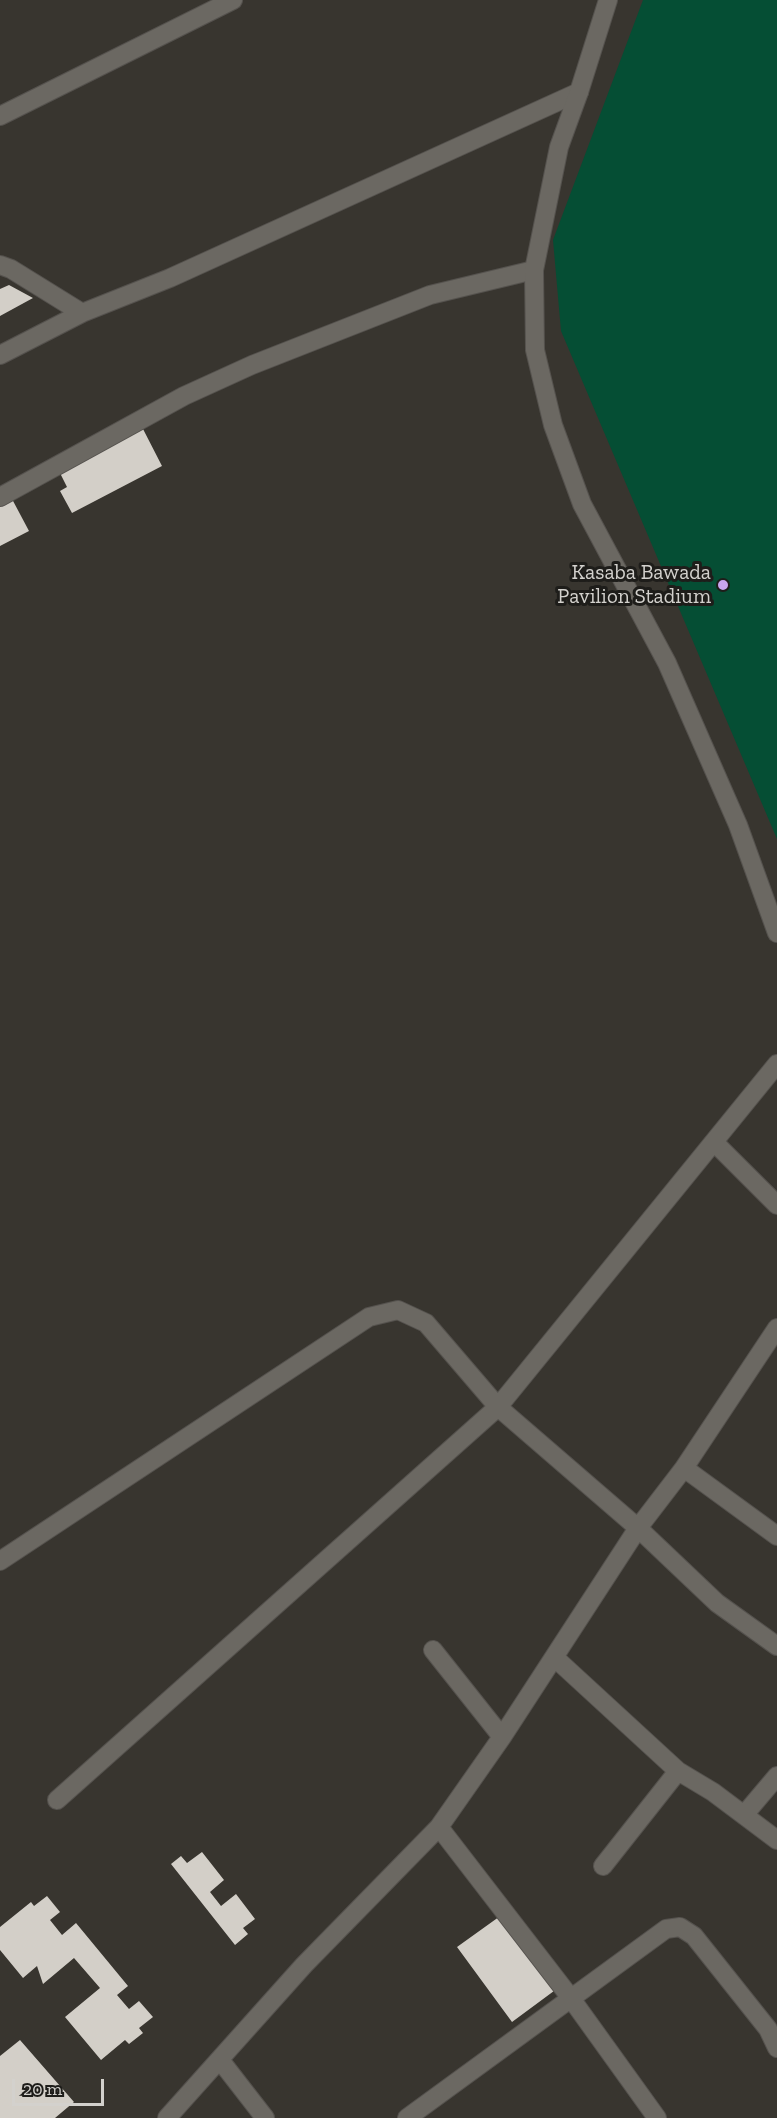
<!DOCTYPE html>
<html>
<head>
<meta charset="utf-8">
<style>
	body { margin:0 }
	#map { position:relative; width:777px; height:2118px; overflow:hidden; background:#38352f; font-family:"Zilla Slab",serif }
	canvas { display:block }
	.scale { position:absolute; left:12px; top:2079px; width:92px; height:27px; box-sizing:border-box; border:3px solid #d3d1cd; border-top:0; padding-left:8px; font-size:18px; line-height:21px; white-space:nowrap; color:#d3d1cd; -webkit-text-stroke:4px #1e1d1a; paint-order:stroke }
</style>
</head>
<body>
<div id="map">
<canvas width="777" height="2118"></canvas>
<div class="scale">20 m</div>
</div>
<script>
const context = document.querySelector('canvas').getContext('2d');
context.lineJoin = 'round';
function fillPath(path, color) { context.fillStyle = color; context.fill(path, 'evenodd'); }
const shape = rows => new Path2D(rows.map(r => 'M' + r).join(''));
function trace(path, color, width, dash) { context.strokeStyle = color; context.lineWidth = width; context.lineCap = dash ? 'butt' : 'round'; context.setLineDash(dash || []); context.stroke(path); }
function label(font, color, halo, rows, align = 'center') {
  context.font = font + ' "Zilla Slab",serif'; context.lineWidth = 6; context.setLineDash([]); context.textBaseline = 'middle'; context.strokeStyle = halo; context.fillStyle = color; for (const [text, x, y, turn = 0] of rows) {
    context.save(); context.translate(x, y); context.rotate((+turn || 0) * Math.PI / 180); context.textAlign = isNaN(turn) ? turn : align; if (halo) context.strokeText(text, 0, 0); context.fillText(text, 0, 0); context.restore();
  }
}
fillPath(shape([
	[643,0,777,0,777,839,561,331,553,240]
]), '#054e34');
fillPath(shape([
	[9,285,33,298,0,316,0,289],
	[143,429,162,466,72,513,60,491,67,487,59,471],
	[12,499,29,531,0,546,0,505],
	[202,1852,224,1880,210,1892,221,1906,236,1894,255,1919,243,1928,248,1934,235,1945,171,1864,181,1856,187,1863],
	[47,1896,60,1912,50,1920,62,1935,76,1923,128,1986,117,1995,129,2009,139,2001,153,2017,139,2028,143,2033,129,2044,125,2040,101,2060,65,2017,100,1988,74,1958,43,1984,37,1966,23,1978,0,1950,0,1927,31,1902,34,1906],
	[503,1914,558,1988,512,2022,457,1947],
	[20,2040,74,2102,55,2118,0,2118,0,2056]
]), '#d3cfc8');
const minor = shape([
	[0,116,233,0],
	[0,265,11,269,82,313],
	[0,355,82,313,170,278,579,92],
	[0,497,184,396,252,365,430,295,534,270],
	[714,1142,777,1205],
	[684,1468,777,1536],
	[0,1561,369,1317,398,1310,426,1323,498,1407,638,1528,717,1603,777,1646],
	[433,1650,502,1737],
	[554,1657,678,1771,713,1792,777,1840],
	[57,1800,498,1407,777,1064],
	[744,1815,777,1776],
	[439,1827,570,1997,657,2118],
	[603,1866,678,1771],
	[220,2060,265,2118],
	[167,2118,304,1965,439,1827,502,1737,638,1528,684,1468,777,1328],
	[407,2118,666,1929,680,1927,694,1936,768,2029,777,2048]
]);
const tertiary = shape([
	[608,0,579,92,559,147,534,270,535,350,553,425,582,504,667,663,738,825,777,933]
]);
trace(minor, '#55524e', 20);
trace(tertiary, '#55524e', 20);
trace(minor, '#6b6862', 18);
trace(tertiary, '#6b6862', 18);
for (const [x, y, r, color] of [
	[723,585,6,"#c9a5ee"]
]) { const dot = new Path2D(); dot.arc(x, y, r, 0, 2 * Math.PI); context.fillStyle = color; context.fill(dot); trace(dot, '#1e1d1a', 2); }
label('21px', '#d3d1cd', '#1e1d1a', [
	["Kasaba Bawada",711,573],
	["Pavilion Stadium",711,597]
], 'right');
</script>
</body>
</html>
